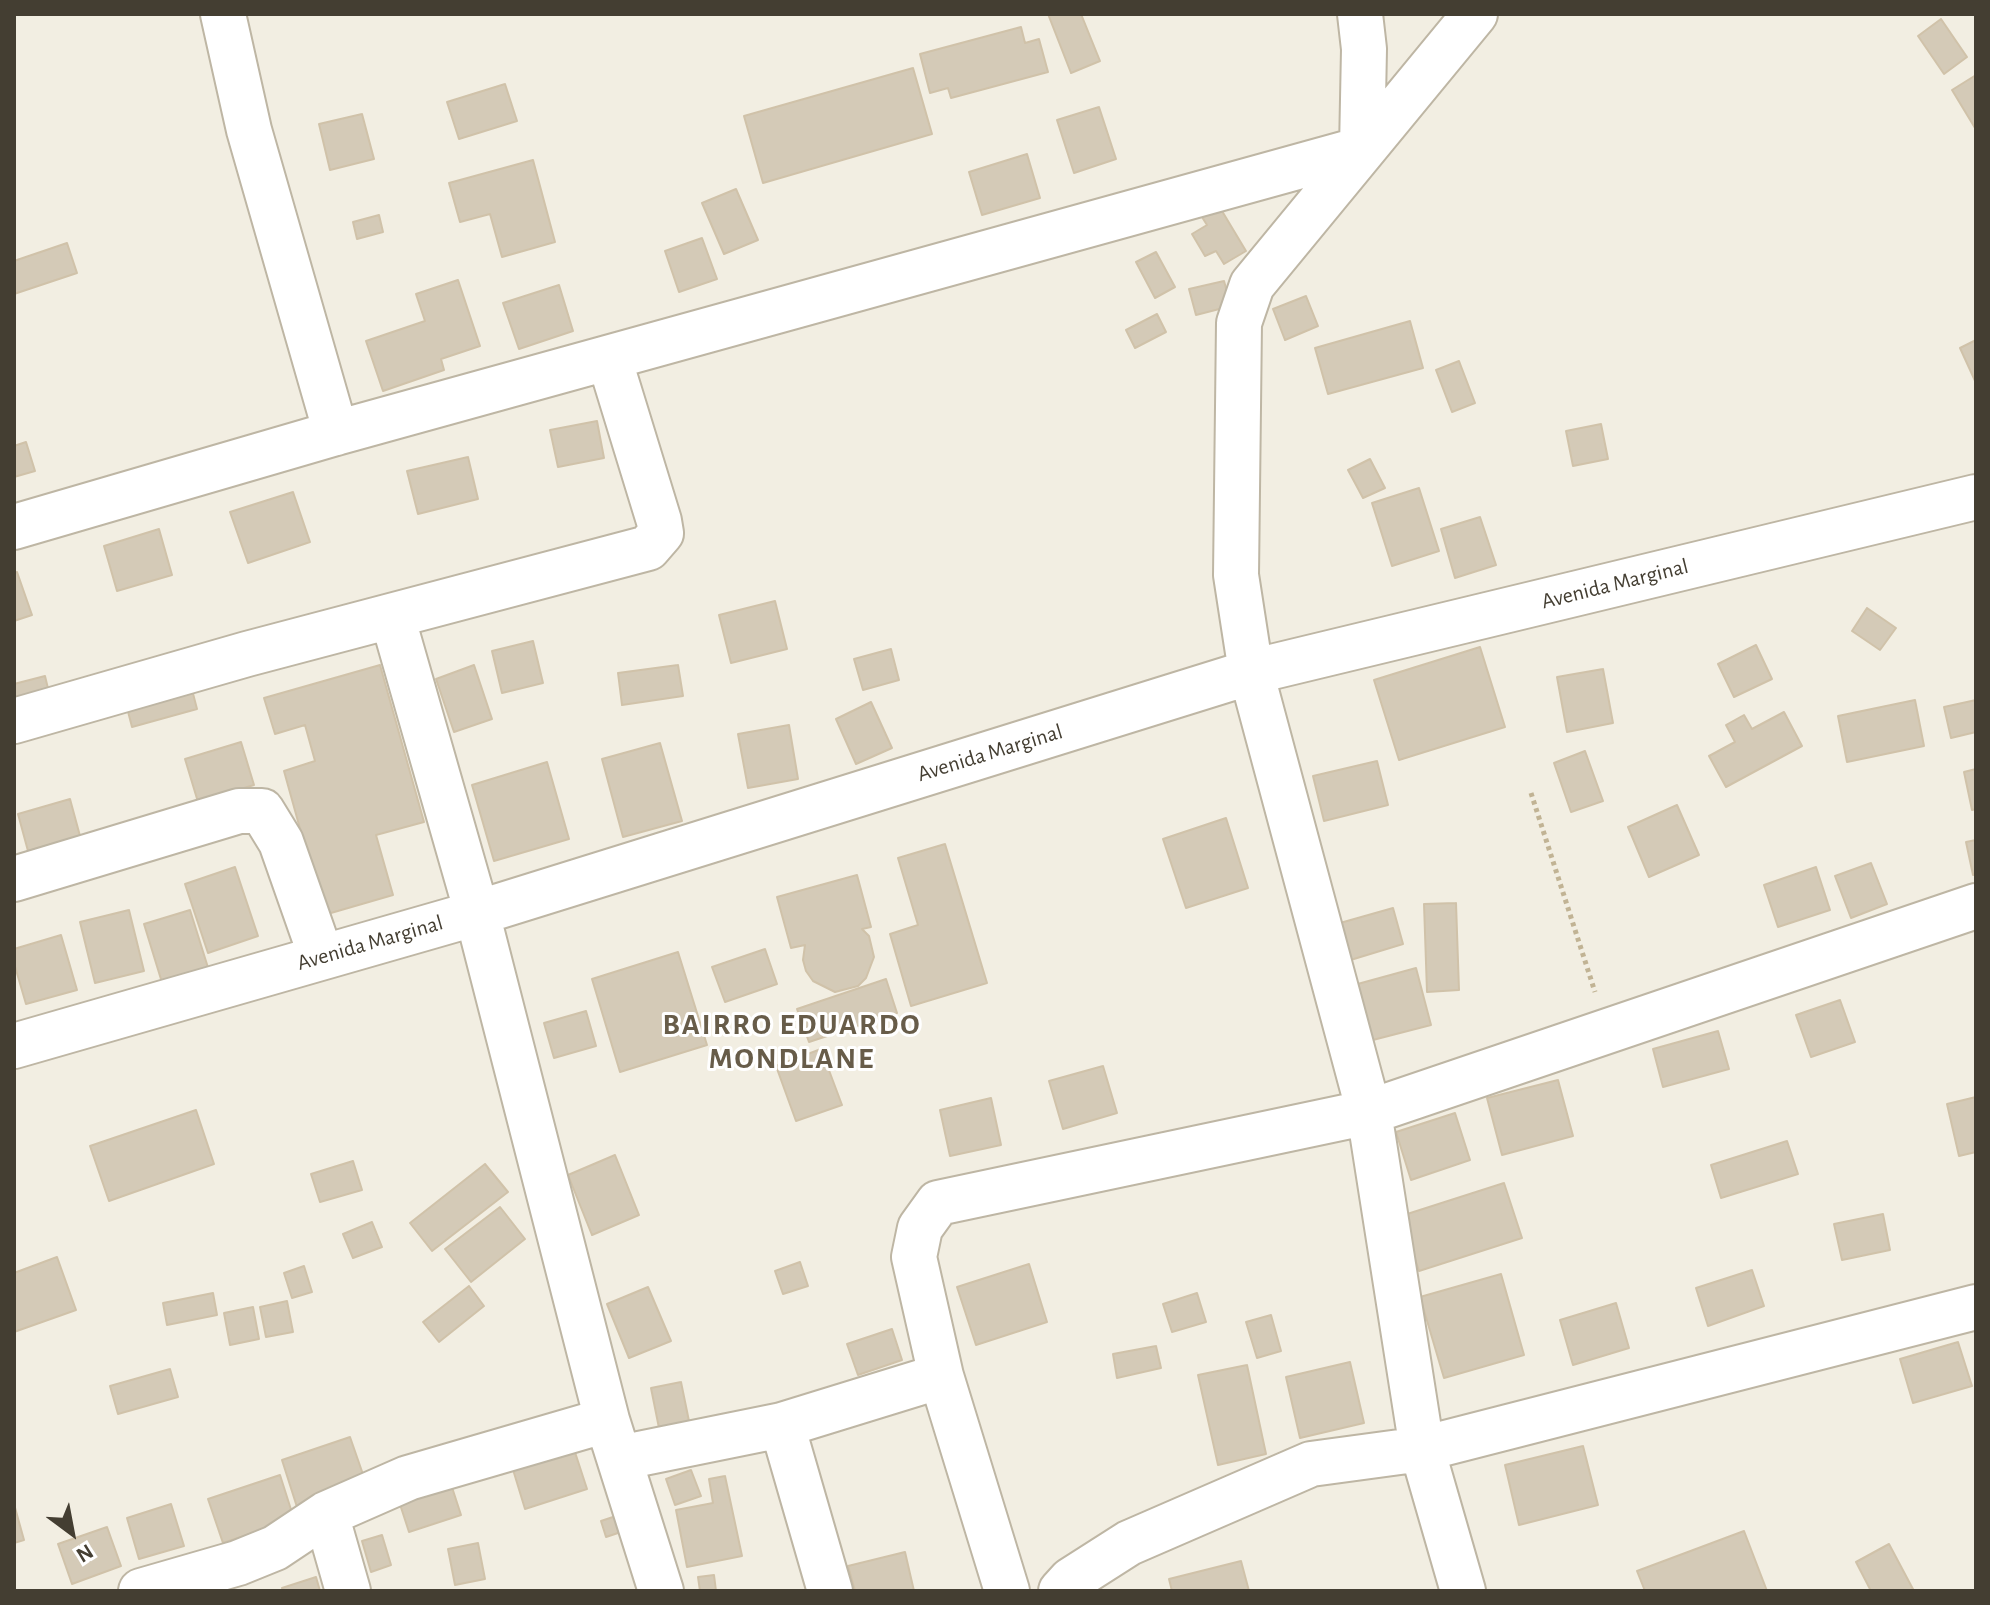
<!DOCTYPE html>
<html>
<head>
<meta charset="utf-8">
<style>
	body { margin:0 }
	#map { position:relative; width:1990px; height:1605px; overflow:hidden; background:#f2eee2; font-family:"Alegreya Sans",sans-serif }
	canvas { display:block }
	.frame { position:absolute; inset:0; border:16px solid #443e32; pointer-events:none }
	.north { position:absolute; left:32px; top:1493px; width:80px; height:80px; -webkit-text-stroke:6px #fff; paint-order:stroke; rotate:148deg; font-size:22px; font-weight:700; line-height:32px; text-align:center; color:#443e32 }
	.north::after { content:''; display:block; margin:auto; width:28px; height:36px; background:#443e32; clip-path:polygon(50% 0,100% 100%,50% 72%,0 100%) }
</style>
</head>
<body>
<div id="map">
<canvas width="1990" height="1605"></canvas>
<div class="frame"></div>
<div class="north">N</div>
</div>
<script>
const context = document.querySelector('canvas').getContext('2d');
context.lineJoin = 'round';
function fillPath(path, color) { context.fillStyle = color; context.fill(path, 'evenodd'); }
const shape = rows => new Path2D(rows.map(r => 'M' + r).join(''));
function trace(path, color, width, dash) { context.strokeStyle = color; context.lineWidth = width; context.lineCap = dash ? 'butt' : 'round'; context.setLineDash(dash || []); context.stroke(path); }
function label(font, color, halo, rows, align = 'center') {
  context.font = font + ' "Alegreya Sans",sans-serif'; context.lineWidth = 6; context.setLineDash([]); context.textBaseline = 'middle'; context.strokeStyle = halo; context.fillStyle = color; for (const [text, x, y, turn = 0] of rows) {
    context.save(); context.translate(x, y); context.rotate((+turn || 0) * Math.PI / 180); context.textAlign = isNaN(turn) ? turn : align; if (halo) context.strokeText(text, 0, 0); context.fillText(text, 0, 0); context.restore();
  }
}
const building = shape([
	[1048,14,1081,14,1100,61,1071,73,1048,14],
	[1941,19,1967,57,1944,74,1918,36,1941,19],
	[1021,27,1025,43,1039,39,1048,72,951,98,948,88,930,93,920,54,1021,27],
	[913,68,932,134,763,183,744,116,913,68],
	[1976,75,1976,127,1975,128,1952,90,1976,75],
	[505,84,517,121,459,139,447,102,505,84],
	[1099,107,1116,159,1074,173,1057,120,1099,107],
	[362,114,374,159,330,170,319,124,362,114],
	[1027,154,1040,198,982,215,969,172,1027,154],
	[533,160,555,242,502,257,490,214,460,222,449,183,533,160],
	[736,189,758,240,724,254,702,203,736,189],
	[1219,206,1246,251,1224,264,1216,251,1205,256,1192,234,1207,225,1202,217,1219,206],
	[379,215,383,232,357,239,353,222,379,215],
	[702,238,717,279,679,292,665,251,702,238],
	[67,243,77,273,14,294,14,261,67,243],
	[1156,252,1175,287,1155,298,1136,262,1156,252],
	[458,280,480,346,441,359,444,370,383,391,366,341,425,321,416,294,458,280],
	[1224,281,1231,306,1196,315,1189,289,1224,281],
	[559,285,573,331,519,349,503,303,559,285],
	[1306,296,1318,326,1285,340,1273,309,1306,296],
	[1157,314,1166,332,1135,348,1126,330,1157,314],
	[1410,321,1423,368,1328,394,1315,348,1410,321],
	[1976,340,1976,383,1960,348,1976,340],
	[1459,361,1475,403,1452,412,1436,370,1459,361],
	[597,421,604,458,558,467,550,430,597,421],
	[1601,424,1608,459,1573,466,1566,431,1601,424],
	[26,442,35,471,14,477,14,446,26,442],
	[468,457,478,499,418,514,407,471,468,457],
	[1370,459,1385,488,1363,498,1348,470,1370,459],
	[1419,488,1439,551,1392,566,1372,503,1419,488],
	[293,492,310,542,248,563,230,512,293,492],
	[1480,517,1496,565,1455,578,1441,529,1480,517],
	[159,529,172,575,117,591,104,546,159,529],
	[17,572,32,615,14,621,14,573,17,572],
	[775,601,787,649,731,663,719,615,775,601],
	[1867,608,1896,628,1880,650,1852,631,1867,608],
	[533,641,543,683,502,693,492,651,533,641],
	[1756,645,1772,679,1734,697,1718,664,1756,645],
	[1480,647,1505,727,1399,760,1374,680,1480,647],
	[891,649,899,680,863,690,854,659,891,649],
	[380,665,424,822,376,835,393,895,324,915,284,771,315,761,305,725,275,734,264,698,380,665],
	[474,665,492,719,454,732,436,679,474,665],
	[678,665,683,696,622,705,618,673,678,665],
	[1603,669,1613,723,1567,732,1557,677,1603,669],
	[45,676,51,701,14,710,14,684,45,676],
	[189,678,197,709,132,727,124,696,189,678],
	[1915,700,1924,746,1847,762,1838,716,1915,700],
	[1976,700,1976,732,1951,738,1944,707,1976,700],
	[871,702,892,748,856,764,836,719,871,702],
	[1784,712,1802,746,1726,787,1709,756,1735,742,1726,725,1744,715,1752,729,1784,712],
	[789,725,798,779,748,788,738,734,789,725],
	[241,742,254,785,198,802,185,759,241,742],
	[660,743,682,821,623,837,602,759,660,743],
	[1585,751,1603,801,1571,812,1554,763,1585,751],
	[1377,761,1388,805,1324,821,1313,776,1377,761],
	[547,762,569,839,494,861,472,785,547,762],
	[1976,769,1976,809,1972,810,1964,772,1976,769],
	[70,799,80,836,28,851,18,814,70,799],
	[1677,805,1699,855,1649,877,1628,827,1677,805],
	[1226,818,1248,888,1186,908,1163,839,1226,818],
	[1976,840,1976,874,1973,875,1966,842,1976,840],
	[945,844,987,983,911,1006,890,934,918,925,898,858,945,844],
	[1871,863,1887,904,1851,918,1835,876,1871,863],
	[235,867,258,936,208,953,185,884,235,867],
	[1816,867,1830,910,1778,927,1764,885,1816,867],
	[857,875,871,927,862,929,869,936,874,957,866,978,858,986,835,992,813,981,806,971,803,960,805,945,791,948,777,897,857,875],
	[1456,903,1459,990,1427,992,1424,904,1456,903],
	[1393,908,1403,944,1344,962,1333,925,1393,908],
	[129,910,144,971,95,983,80,922,129,910],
	[190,910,210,974,164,989,144,924,190,910],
	[61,935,77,990,26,1004,14,963,14,949,61,935],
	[765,949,777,984,725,1002,712,967,765,949],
	[678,952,707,1045,620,1072,592,979,678,952],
	[1416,968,1431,1025,1369,1041,1354,985,1416,968],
	[886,979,897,1013,809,1042,797,1009,886,979],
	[1840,1000,1855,1042,1811,1057,1796,1015,1840,1000],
	[586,1011,596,1046,554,1058,544,1023,586,1011],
	[1718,1031,1729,1069,1663,1087,1653,1049,1718,1031],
	[821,1049,842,1105,796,1121,776,1066,821,1049],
	[1103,1066,1117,1113,1063,1129,1049,1081,1103,1066],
	[1558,1080,1573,1136,1502,1155,1487,1098,1558,1080],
	[1976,1097,1976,1152,1959,1156,1947,1104,1976,1097],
	[991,1098,1001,1145,950,1156,940,1110,991,1098],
	[196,1110,214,1164,109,1201,90,1146,196,1110],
	[1455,1113,1470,1160,1411,1180,1396,1132,1455,1113],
	[1787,1141,1798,1174,1721,1198,1711,1165,1787,1141],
	[615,1155,639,1215,592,1235,568,1175,615,1155],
	[353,1161,362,1190,320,1202,311,1174,353,1161],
	[485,1164,508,1192,432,1251,410,1223,485,1164],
	[1504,1183,1522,1238,1419,1271,1401,1216,1504,1183],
	[500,1207,525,1239,471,1282,445,1249,500,1207],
	[1883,1214,1890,1250,1842,1260,1834,1224,1883,1214],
	[372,1222,382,1247,353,1258,343,1234,372,1222],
	[57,1257,76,1310,14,1332,14,1273,57,1257],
	[800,1262,808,1286,783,1294,775,1271,800,1262],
	[1029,1264,1047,1322,976,1345,957,1287,1029,1264],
	[304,1266,312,1292,292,1298,284,1273,304,1266],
	[1752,1270,1764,1306,1708,1326,1696,1288,1752,1270],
	[1501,1274,1524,1355,1444,1378,1420,1297,1501,1274],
	[469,1286,484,1306,439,1342,423,1322,469,1286],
	[648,1287,671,1341,629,1358,607,1304,648,1287],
	[213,1293,217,1315,167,1325,163,1303,213,1293],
	[1197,1293,1206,1322,1172,1332,1163,1304,1197,1293],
	[287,1301,293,1332,266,1337,260,1307,287,1301],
	[1616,1303,1629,1348,1573,1365,1560,1320,1616,1303],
	[253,1307,259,1339,230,1345,224,1313,253,1307],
	[1271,1315,1281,1351,1257,1358,1246,1322,1271,1315],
	[892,1329,902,1360,858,1375,847,1344,892,1329],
	[1958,1342,1972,1386,1913,1403,1900,1359,1958,1342],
	[1156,1346,1161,1368,1117,1378,1113,1354,1156,1346],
	[1350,1362,1364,1423,1300,1438,1286,1377,1350,1362],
	[1247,1365,1266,1454,1218,1465,1198,1375,1247,1365],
	[170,1369,178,1397,118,1414,110,1386,170,1369],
	[681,1382,690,1426,660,1433,651,1388,681,1382],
	[350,1437,366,1483,297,1507,282,1460,350,1437],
	[572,1443,587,1489,525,1509,511,1463,572,1443],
	[1583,1446,1598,1505,1519,1525,1505,1465,1583,1446],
	[691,1470,701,1496,675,1505,666,1479,691,1470],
	[280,1475,294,1519,223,1543,208,1499,280,1475],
	[448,1475,461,1515,409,1532,396,1492,448,1475],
	[725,1476,742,1556,687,1567,676,1510,713,1503,709,1479,725,1476],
	[14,1504,24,1540,14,1543,14,1504],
	[171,1504,184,1546,139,1559,127,1518,171,1504],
	[622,1514,627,1530,606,1537,601,1521,622,1514],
	[107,1527,121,1566,72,1584,58,1544,107,1527],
	[1744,1531,1767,1591,1645,1591,1637,1571,1744,1531],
	[382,1535,391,1565,371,1572,362,1541,382,1535],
	[478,1543,485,1579,455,1585,448,1549,478,1543],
	[1889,1544,1914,1591,1871,1591,1856,1562,1889,1544],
	[905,1552,914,1591,855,1591,848,1566,905,1552],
	[1241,1561,1249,1591,1172,1591,1169,1579,1241,1561],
	[714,1575,716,1591,700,1591,698,1577,714,1575],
	[316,1577,320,1591,283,1591,282,1588,316,1577]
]);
fillPath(building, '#d4cab7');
trace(building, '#d0c2a9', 2);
const minor = shape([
	[223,14,249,130,336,433],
	[14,527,336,433,1362,149,1364,49,1360,14],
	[392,616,477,913,607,1420],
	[14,721,247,654,648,548,661,533,659,521,609,358],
	[14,879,239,811,262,811,281,842,321,956],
	[14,1046,477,913,1251,672,1976,497],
	[782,1425,830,1591],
	[619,1458,782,1425,941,1376],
	[326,1514,348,1591],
	[141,1591,238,1563,275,1548,326,1514,408,1478,607,1420,661,1591],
	[1007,1591,941,1376,914,1257,920,1228,938,1203,1369,1112,1976,906],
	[1061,1591,1071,1580,1129,1543,1311,1464,1422,1449,1976,1307],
	[1463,1591,1422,1449,1369,1112,1251,672,1236,575,1239,323,1252,285,1475,14]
]);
trace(minor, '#beb6a4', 48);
trace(shape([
	[1531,793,1595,992]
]), '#c1b394', 5, [4, 4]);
trace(minor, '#fff', 44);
label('22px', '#443e32', '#fff', [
	["Avenida Marginal",1615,584,-14],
	["Avenida Marginal",990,753,-17],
	["Avenida Marginal",370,943,-16]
]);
context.letterSpacing = '2px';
label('bold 30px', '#675c49', '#fff', [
	["BAIRRO EDUARDO",792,1025],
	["MONDLANE",792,1059]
]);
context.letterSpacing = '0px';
</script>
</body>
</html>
